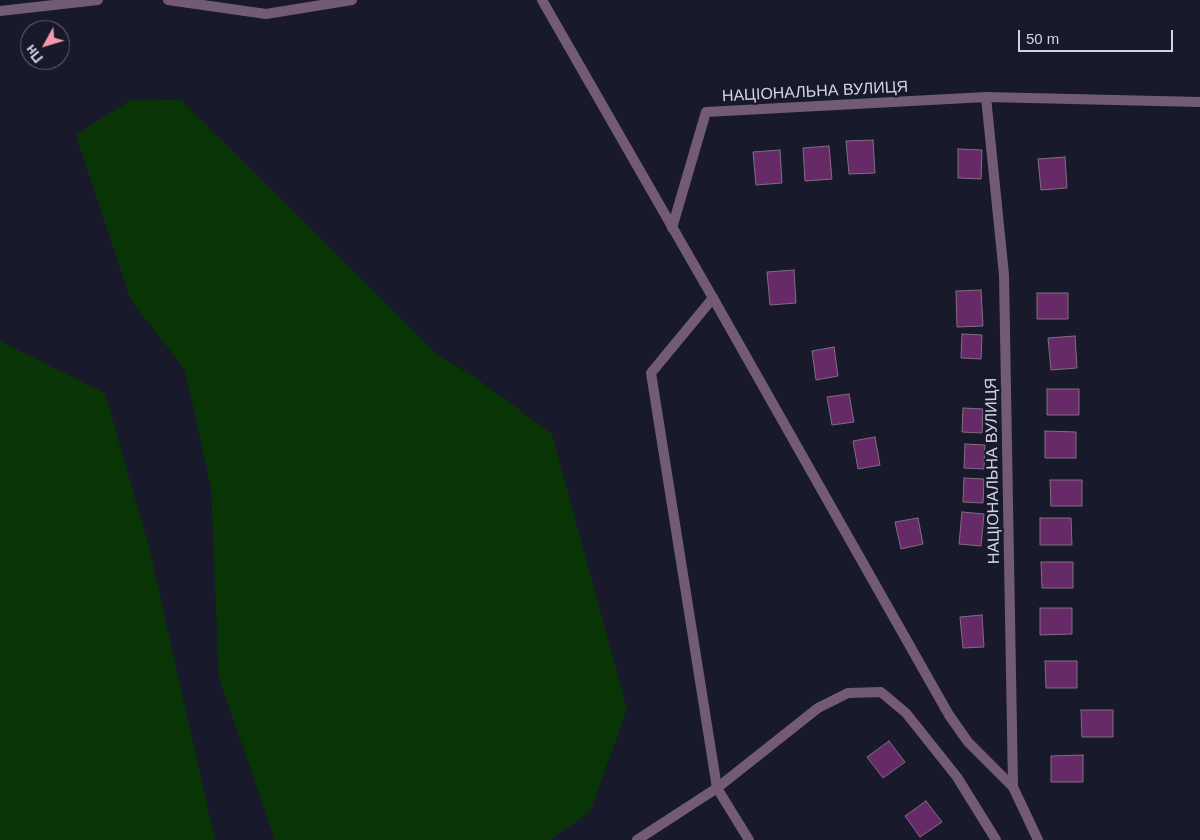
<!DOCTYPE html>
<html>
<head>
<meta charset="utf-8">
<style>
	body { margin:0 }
	#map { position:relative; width:1200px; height:840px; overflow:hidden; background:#18192b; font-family:Helvetica,sans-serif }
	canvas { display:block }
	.north { position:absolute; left:20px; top:20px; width:50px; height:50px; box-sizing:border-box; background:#18192b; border:1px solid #636474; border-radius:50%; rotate:231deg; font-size:14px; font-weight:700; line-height:20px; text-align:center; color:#d3d4e2 }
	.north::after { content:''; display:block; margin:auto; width:18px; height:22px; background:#f29aad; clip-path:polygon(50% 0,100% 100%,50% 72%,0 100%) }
	.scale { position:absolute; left:1018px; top:30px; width:155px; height:22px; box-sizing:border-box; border:2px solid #d3d4e2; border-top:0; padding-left:6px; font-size:15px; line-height:18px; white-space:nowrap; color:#d3d4e2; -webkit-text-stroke:4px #18192b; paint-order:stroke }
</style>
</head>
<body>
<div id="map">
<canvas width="1200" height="840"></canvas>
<div class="north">Пн</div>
<div class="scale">50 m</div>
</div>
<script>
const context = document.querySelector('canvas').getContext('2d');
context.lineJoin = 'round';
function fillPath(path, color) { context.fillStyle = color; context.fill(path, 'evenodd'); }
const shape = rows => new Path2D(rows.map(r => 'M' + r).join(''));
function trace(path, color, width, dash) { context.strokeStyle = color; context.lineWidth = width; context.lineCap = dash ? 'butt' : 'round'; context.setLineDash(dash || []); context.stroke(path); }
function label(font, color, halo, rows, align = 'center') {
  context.font = font + ' Helvetica,sans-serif'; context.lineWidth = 4.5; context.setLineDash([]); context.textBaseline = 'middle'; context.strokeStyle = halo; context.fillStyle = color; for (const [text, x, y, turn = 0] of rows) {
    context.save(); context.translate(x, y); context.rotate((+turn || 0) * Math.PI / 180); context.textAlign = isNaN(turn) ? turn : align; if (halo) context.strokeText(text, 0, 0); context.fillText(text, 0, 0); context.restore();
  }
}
fillPath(shape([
	[132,99,181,100,438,355,476,378,552,434,627,709,590,812,549,840,275,840,219,678,211,488,185,370,131,300,76,135],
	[0,341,105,393,149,547,215,840,0,840]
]), '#093506');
const building = shape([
	[873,140,875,173,849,174,846,141,873,140],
	[829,146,832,179,805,181,803,148,829,146],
	[958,149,982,150,981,179,958,178,958,149],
	[780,150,782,183,756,185,753,152,780,150],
	[1065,157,1067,188,1041,190,1038,159,1065,157],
	[794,270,796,303,770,305,767,272,794,270],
	[981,290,983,326,957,327,956,291,981,290],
	[1037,293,1068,293,1068,319,1037,319,1037,293],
	[962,334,982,335,981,359,961,358,962,334],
	[1075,336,1077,368,1051,370,1048,338,1075,336],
	[834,347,838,376,816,380,812,351,834,347],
	[1047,389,1079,389,1079,415,1047,415,1047,389],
	[849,394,854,422,832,425,827,397,849,394],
	[963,408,983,409,982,433,962,432,963,408],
	[1045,431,1076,432,1076,458,1045,458,1045,431],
	[875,437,880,465,858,469,853,441,875,437],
	[965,444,985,445,984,469,964,468,965,444],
	[964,478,984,479,983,503,963,502,964,478],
	[1050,480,1082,480,1082,506,1051,506,1050,480],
	[962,512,984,514,981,546,959,544,962,512],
	[918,518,923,544,901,549,895,522,918,518],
	[1040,518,1071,518,1072,545,1040,545,1040,518],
	[1041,562,1073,562,1073,588,1042,588,1041,562],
	[1040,608,1072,608,1072,634,1040,635,1040,608],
	[982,615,984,647,963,648,960,617,982,615],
	[1045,661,1077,661,1077,688,1046,688,1045,661],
	[1081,710,1113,710,1113,737,1082,737,1081,710],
	[889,741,905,762,883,778,867,757,889,741],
	[1083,755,1083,782,1051,782,1051,756,1083,755],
	[926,801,942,822,920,837,905,816,926,801]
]);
fillPath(building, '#662a67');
trace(building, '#816e80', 1);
trace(shape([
	[713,298,651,373,717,788]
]), '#735b78', 10);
trace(shape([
	[168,0,266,14,352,0],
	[542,0,713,298,949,715,968,742,1013,787],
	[0,11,98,0],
	[986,97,1004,275,1013,787,1038,840],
	[672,228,706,112,986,97,1200,102],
	[717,788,749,840],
	[637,840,717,788,818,708,848,693,881,692,906,713,957,777,996,840]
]), '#735b78', 10);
label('16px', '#d3d4e2', '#18192b', [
	["НАЦІОНАЛЬНА ВУЛИЦЯ",815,92,-3],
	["НАЦІОНАЛЬНА ВУЛИЦЯ",993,471,-91]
]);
</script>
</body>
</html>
